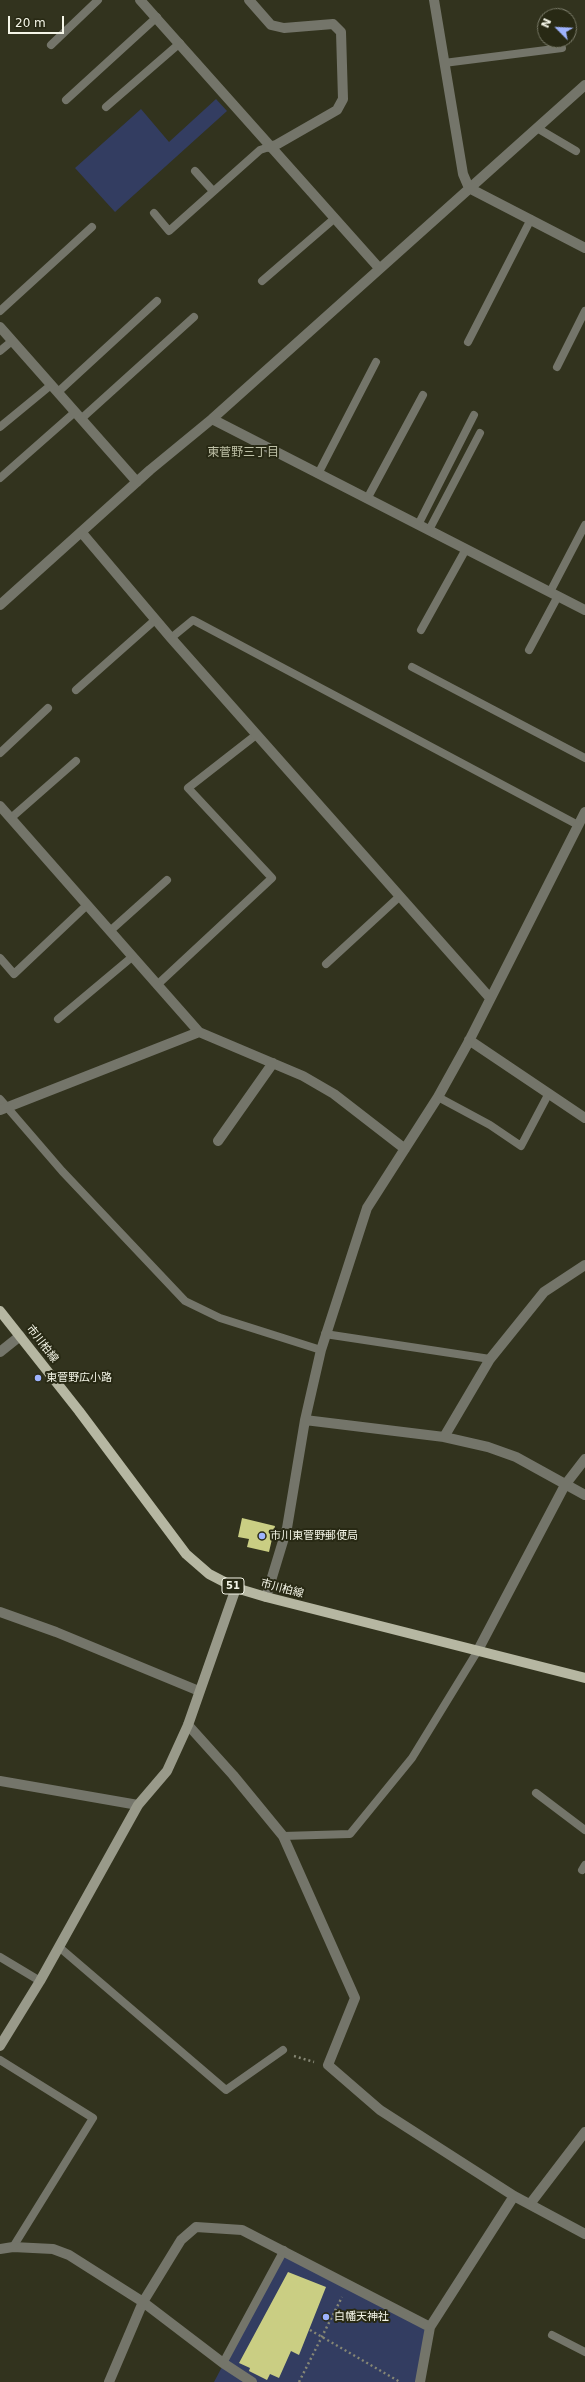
<!DOCTYPE html>
<html>
<head>
<meta charset="utf-8">
<style>
	body { margin:0 }
	#map { position:relative; width:585px; height:2382px; overflow:hidden; background:#32331e; font-family:"DejaVu Sans",sans-serif }
	canvas { display:block }
	.north { position:absolute; left:537px; top:8px; width:40px; height:40px; box-sizing:border-box; background:#282914; border:1px solid #7a7b69; border-radius:50%; rotate:294deg; font-size:11px; font-weight:700; line-height:16px; text-align:center; color:#f5f6e8 }
	.north::after { content:''; display:block; margin:auto; width:14px; height:18px; background:#9eb3fd; clip-path:polygon(50% 0,100% 100%,50% 72%,0 100%) }
	.scale { position:absolute; left:8px; top:16px; width:56px; height:18px; box-sizing:border-box; border:2px solid #f5f6e8; border-top:0; padding-left:5px; font-size:12px; line-height:14px; white-space:nowrap; color:#f5f6e8; -webkit-text-stroke:3px #282914; paint-order:stroke }
</style>
</head>
<body>
<div id="map">
<canvas width="585" height="2382"></canvas>
<div class="north">N</div>
<div class="scale">20 m</div>
</div>
<script>
const context = document.querySelector('canvas').getContext('2d');
context.lineJoin = 'round';
function fillPath(path, color) { context.fillStyle = color; context.fill(path, 'evenodd'); }
const shape = rows => new Path2D(rows.map(r => 'M' + r).join(''));
function trace(path, color, width, dash) { context.strokeStyle = color; context.lineWidth = width; context.lineCap = dash ? 'butt' : 'round'; context.setLineDash(dash || []); context.stroke(path); }
function label(font, color, halo, rows, align = 'center') {
  context.font = font + ' "DejaVu Sans","Noto Sans JP",sans-serif'; context.lineWidth = 4; context.setLineDash([]); context.textBaseline = 'middle'; context.strokeStyle = halo; context.fillStyle = color; for (const [text, x, y, turn = 0] of rows) {
    context.save(); context.translate(x, y); context.rotate((+turn || 0) * Math.PI / 180); context.textAlign = isNaN(turn) ? turn : align; if (halo) context.strokeText(text, 0, 0); context.fillText(text, 0, 0); context.restore();
  }
}
fillPath(shape([
	[216,99,227,111,115,212,75,168,141,109,169,142],
	[284,2250,430,2327,420,2382,214,2382]
]), '#333d61');
fillPath(shape([
	[242,1518,275,1526,269,1552,247,1547,249,1539,238,1537],
	[288,2272,326,2287,299,2355,291,2351,279,2378,270,2374,267,2380,249,2371,250,2368,239,2363]
]), '#cace83');
trace(shape([
	[294,2056,314,2062],
	[310,2330,400,2382],
	[299,2382,342,2297]
]), '#868775', 2.5, [2, 3]);
trace(shape([
	[51,45,98,0],
	[444,63,562,48],
	[66,100,157,17],
	[106,107,180,43],
	[537,128,576,151],
	[195,171,213,191],
	[154,213,169,231,260,150,269,147],
	[262,281,335,218],
	[0,311,92,227],
	[468,342,531,219],
	[0,351,12,341],
	[557,367,585,311],
	[58,392,157,301],
	[81,419,194,317],
	[0,427,51,385],
	[318,474,376,362],
	[0,478,75,412],
	[367,499,423,395],
	[418,525,474,415],
	[429,530,480,433],
	[550,592,585,525],
	[421,630,466,549],
	[171,638,193,620,578,825],
	[529,650,558,596],
	[412,667,585,758],
	[76,690,155,620],
	[0,753,48,708],
	[11,818,76,761],
	[110,931,167,880],
	[0,958,14,974,87,905],
	[326,964,400,896],
	[157,985,272,878,188,788,256,735],
	[58,1019,132,957],
	[438,1097,490,1125,521,1146,549,1093],
	[0,1099,62,1171,185,1301,220,1318,321,1350],
	[325,1334,490,1359],
	[536,1793,585,1830],
	[283,1836,350,1834,412,1758,477,1652],
	[582,1870,585,1865],
	[59,1947,226,2090,283,2050],
	[0,1957,40,1981],
	[0,2060,93,2118,13,2247],
	[552,2335,585,2352],
	[223,2363,284,2250]
]), '#74756a', 8);
trace(shape([
	[140,0,379,268],
	[249,0,271,25,284,28,333,24,341,32,343,99,337,110,276,145,269,147],
	[434,0,463,174,469,188,585,248],
	[0,327,137,482],
	[212,419,585,610],
	[82,533,171,638,490,998],
	[0,605,150,470,212,419,585,85],
	[0,806,199,1032,303,1076,334,1094,405,1149],
	[469,1040,585,1118],
	[0,1110,199,1032],
	[218,1141,273,1063],
	[0,1352,20,1336],
	[305,1420,444,1437,488,1447,516,1457,585,1495],
	[444,1437,490,1359,544,1292,585,1265],
	[266,1597,287,1528,305,1420,321,1350,367,1208,438,1097,468,1043,585,812],
	[0,1612,56,1632,199,1691],
	[477,1652,565,1485,585,1459],
	[188,1725,233,1775,283,1836,355,1998,328,2065,380,2110,514,2196,585,2234],
	[0,1781,138,1805],
	[530,2204,585,2132],
	[0,2249,13,2247,53,2249,69,2255,143,2302,223,2363,252,2382],
	[109,2382,143,2302,181,2240,196,2227,242,2230,430,2327],
	[420,2382,430,2327,514,2196]
]), '#74756a', 10);
trace(shape([
	[0,2046,40,1981,138,1805,167,1771,188,1725,236,1588]
]), '#999a8a', 10);
trace(shape([
	[0,1311,79,1411,186,1554,209,1574,236,1588,266,1597,585,1678]
]), '#b6b7a2', 10);
for (const [x, y, r, color] of [
	[38,1378,4,"#9eb3fd"],
	[262,1536,4,"#9eb3fd"],
	[326,2317,4,"#9eb3fd"]
]) { const dot = new Path2D(); dot.arc(x, y, r, 0, 2 * Math.PI); context.fillStyle = color; context.fill(dot); trace(dot, '#282914', 1.5); }
for (const [x, y, w] of [
	[233,1586,22]
]) { const box = new Path2D(); box.roundRect(x - w / 2, y - 8, w, 16, 3); context.fillStyle = '#282914'; context.fill(box); trace(box, '#f5f6e8', 1); }
label('bold 10px', '#f5f6e8', null, [
	["51",233,1586]
]);
label('11px', '#f5f6e8', '#282914', [
	["市川柏線",42,1344,52],
	["市川柏線",282,1589,15]
]);
label('11px', '#f5f6e8', '#282914', [
	["東菅野広小路",46,1378],
	["市川東菅野郵便局",270,1536],
	["白幡天神社",334,2317]
], 'left');
label('12px', '#bfc1a7', '#282914', [
	["東菅野三丁目",243,453]
]);
</script>
</body>
</html>
